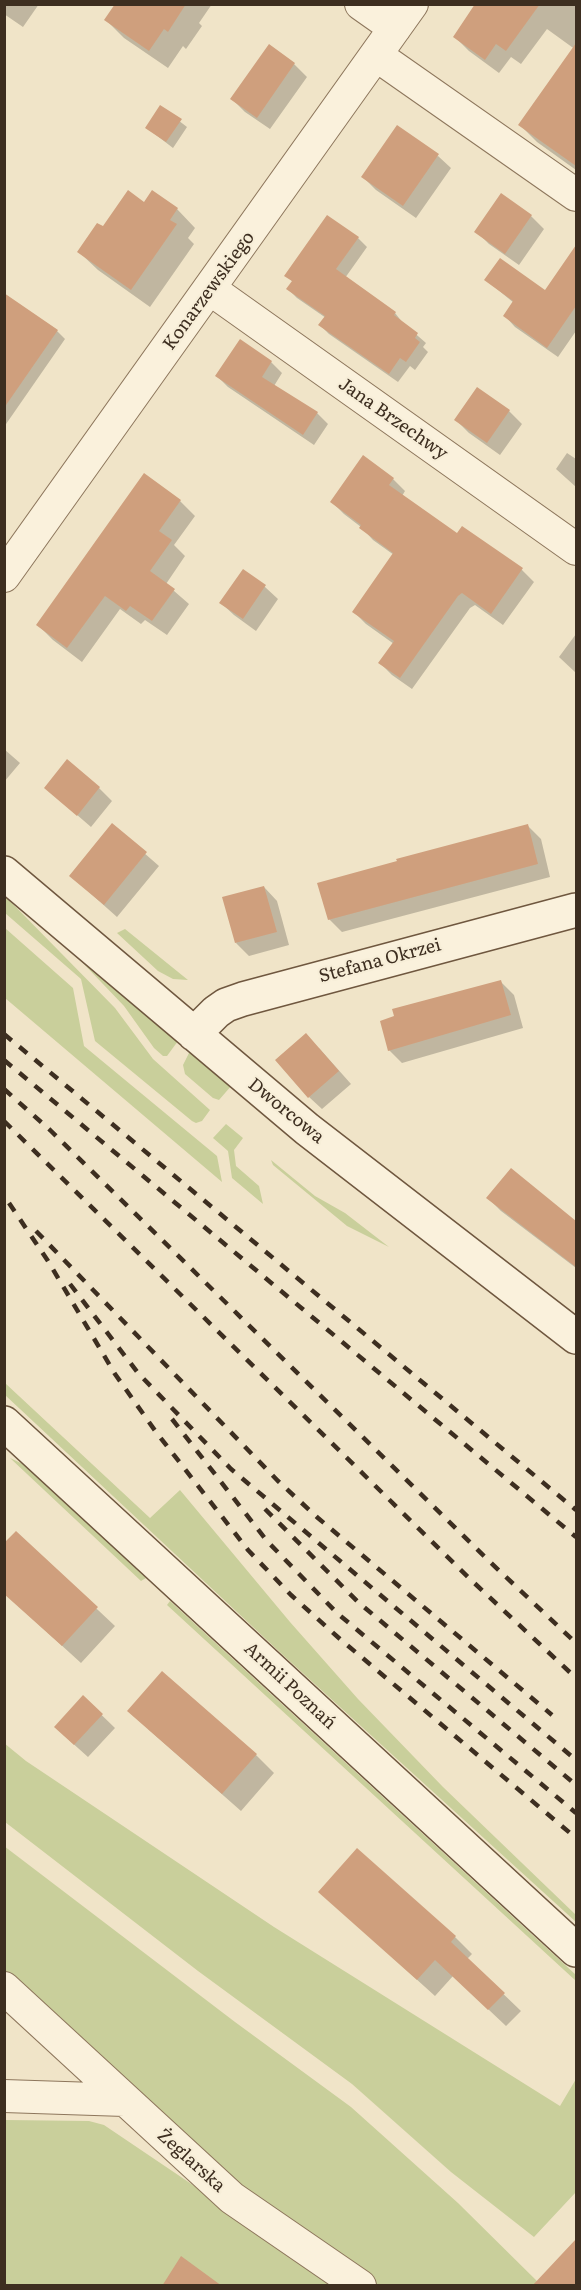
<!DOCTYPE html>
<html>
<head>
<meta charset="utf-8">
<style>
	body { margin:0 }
	#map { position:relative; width:581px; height:2290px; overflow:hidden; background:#f0e4c8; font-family:Literata,serif }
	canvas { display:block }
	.frame { position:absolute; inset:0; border:6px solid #3d2e20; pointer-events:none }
</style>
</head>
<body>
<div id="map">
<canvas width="581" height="2290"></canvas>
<div class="frame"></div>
</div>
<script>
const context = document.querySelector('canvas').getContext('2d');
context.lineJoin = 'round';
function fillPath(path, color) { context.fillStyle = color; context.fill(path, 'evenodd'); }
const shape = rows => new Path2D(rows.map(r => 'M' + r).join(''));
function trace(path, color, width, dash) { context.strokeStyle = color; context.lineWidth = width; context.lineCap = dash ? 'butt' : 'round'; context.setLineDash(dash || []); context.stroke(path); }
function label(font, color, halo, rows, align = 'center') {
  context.font = font + ' Literata,serif'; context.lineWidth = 4.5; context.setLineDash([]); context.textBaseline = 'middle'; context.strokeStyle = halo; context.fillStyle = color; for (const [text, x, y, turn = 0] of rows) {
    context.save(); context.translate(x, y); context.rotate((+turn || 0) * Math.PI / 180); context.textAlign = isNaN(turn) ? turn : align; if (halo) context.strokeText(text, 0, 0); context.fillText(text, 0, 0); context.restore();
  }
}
fillPath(shape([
	[5,896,115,1008,153,1059,210,1110,202,1121,196,1123,192,1121,95,1041,81,979,5,913],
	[5,928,73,988,84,1046,217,1156,222,1182,5,998],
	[125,929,188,980,173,979,158,971,117,933],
	[58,937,178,1041,167,1056,163,1056,154,1048,124,1006],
	[190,1051,232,1085,219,1100,213,1098,185,1074,183,1065],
	[226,1124,243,1138,234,1150,236,1166,259,1186,263,1204,232,1178,228,1151,213,1138],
	[271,1160,315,1196,345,1213,389,1247,347,1226,273,1165],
	[5,1383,150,1518,180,1490,290,1622,358,1699,443,1787,576,1915,576,1922,284,1656,5,1395],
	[10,1458,25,1465,146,1578,141,1581],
	[170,1601,576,1975,576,1981,167,1605],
	[4,1743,26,1761,274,1927,560,2106,576,2079,576,2192,534,2237,451,2172,352,2084,198,1971,5,1822],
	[4,1846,235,2022,351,2107,458,2203,541,2285,378,2285,254,2205,62,2029,5,1972],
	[5,2120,89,2121,104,2125,341,2285,5,2286]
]), '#c9cf9b');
fillPath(shape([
	[4,4,39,4,23,27,4,14],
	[117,4,212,4,199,23,202,26,186,49,183,46,168,68,124,38,106,20],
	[480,4,576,4,576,50,547,29,521,64,511,57,499,73,469,51,455,37],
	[566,60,576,67,576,170,537,142,520,125],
	[294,64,307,77,270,129,245,112,232,99],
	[161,107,187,127,173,148,147,128],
	[438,156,451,168,416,218,376,190,363,177],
	[153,192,177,209,195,228,188,238,194,244,150,307,98,270,79,252,103,229,145,204],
	[531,216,544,229,519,265,489,244,476,231],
	[358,238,367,247,345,278,395,313,403,323,426,343,423,347,428,352,415,370,410,366,398,382,329,334,320,325,326,318,297,298,288,289,293,282,286,275],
	[574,252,576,254,576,331,558,357,515,327,505,316,514,303,486,280,545,292],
	[4,295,57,331,65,339,4,427],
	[241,341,271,362,282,373,274,386,317,413,328,424,314,445,228,387,217,376],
	[509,411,522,424,500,455,469,433,456,420],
	[567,453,576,459,576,487,556,469],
	[393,479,405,491,402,496,457,535,522,570,534,582,503,625,475,605,470,608,412,689,392,675,380,663,394,644,366,624,354,612,394,555,373,540,361,527,344,514,332,502],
	[180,501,195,516,174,545,185,556,166,584,189,604,167,635,145,620,141,624,120,609,82,662,53,640,38,625],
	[243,571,265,587,278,599,256,631,234,615,221,603],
	[576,634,576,673,559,657],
	[4,749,20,763,4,782],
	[46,788,99,788,112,801,91,827],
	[112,825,159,866,117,917,71,876],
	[528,826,541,839,550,877,342,932,329,919],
	[264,887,277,901,289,945,249,956,236,943],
	[501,982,514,995,523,1028,402,1063,389,1050],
	[319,1048,351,1084,322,1109,309,1097],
	[488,1198,555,1206,576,1223,576,1268,501,1211],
	[16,1533,115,1626,81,1663,4,1593],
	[83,1697,115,1728,88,1757,69,1740],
	[148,1729,256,1755,274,1773,241,1811],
	[357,1850,455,1937,472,1954,467,1959,521,2011,506,2026,453,1976,435,1996,320,1892],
	[576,2241,576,2286,542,2286,538,2281]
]), '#0003');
fillPath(shape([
	[115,4,186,4,168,32,164,29,149,51,104,20],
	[475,4,540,4,506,51,496,44,485,60,453,37],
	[576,43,576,166,518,125],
	[269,44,295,63,257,118,230,99],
	[160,105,182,119,166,142,145,128],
	[397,125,439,154,403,206,361,177],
	[128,190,144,202,152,190,178,208,170,220,177,224,131,290,77,252,97,223,103,226],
	[501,193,532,215,505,254,474,232],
	[327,215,359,237,336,269,396,312,394,315,418,333,415,338,420,342,406,362,400,358,389,374,318,325,325,316,286,289,292,281,284,276],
	[576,245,576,306,547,348,503,316,513,301,484,280,500,258,545,290],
	[4,293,58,330,4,408],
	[240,339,272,361,262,377,318,412,303,435,215,376],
	[477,387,510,410,487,443,454,420],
	[363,455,394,478,389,485,457,533,462,526,523,568,491,614,462,593,458,596,400,678,378,663,394,641,352,612,393,553,359,528,361,525,330,502],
	[144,473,181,500,159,531,172,540,150,571,175,589,152,621,130,606,126,611,105,596,67,648,36,625],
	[243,569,266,585,243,619,219,603],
	[67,759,100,787,77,816,44,788],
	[112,823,147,852,104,905,69,876],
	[528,824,538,864,328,920,317,883,397,861,396,859],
	[264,886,277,932,235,943,222,897],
	[501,980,511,1015,388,1051,380,1021,394,1016,392,1009],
	[306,1033,339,1071,308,1098,275,1060],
	[511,1168,576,1221,576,1267,486,1198],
	[16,1531,98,1607,62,1646,4,1594,4,1543],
	[162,1671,257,1754,222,1794,127,1711],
	[83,1695,103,1714,74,1745,54,1727],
	[357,1848,456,1936,451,1942,505,1993,488,2010,435,1960,417,1980,318,1892],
	[576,2239,576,2286,532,2286],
	[181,2256,222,2286,162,2286]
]), '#cf9f7d');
const street = shape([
	[361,4,395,28],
	[376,55,576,195],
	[210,289,576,549],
	[4,576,412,4],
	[4,1988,232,2198,360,2286],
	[4,2096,125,2100]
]);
const secondary = shape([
	[4,873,307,1129,576,1337],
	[194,1034,216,1012,226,1005,243,999,576,910],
	[4,1423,576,1950]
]);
trace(street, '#8d765c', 34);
trace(secondary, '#6f573f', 36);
trace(street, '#faf1dc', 32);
trace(secondary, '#faf1dc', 33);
trace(shape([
	[4,1034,576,1510],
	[4,1060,576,1537],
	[4,1089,50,1130,489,1561,576,1643],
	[4,1121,470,1579,576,1678],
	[9,1203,48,1261,115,1374,156,1432,248,1550,291,1595,340,1639,576,1838],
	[36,1231,278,1481,318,1518,552,1715],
	[70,1284,138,1373,231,1469,576,1760],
	[172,1419,267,1541,337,1613,576,1813],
	[265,1509,358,1602,576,1785]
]), '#3d2e20', 4.5, [10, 10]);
label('18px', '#3d2e20', '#f7eed8', [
	["Konarzewskiego",209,291,-54],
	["Jana Brzechwy",393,419,35],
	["Stefana Okrzei",380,961,-15],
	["Dworcowa",286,1111,39],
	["Armii Poznań",290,1686,43],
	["Żeglarska",191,2161,42]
]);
</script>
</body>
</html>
